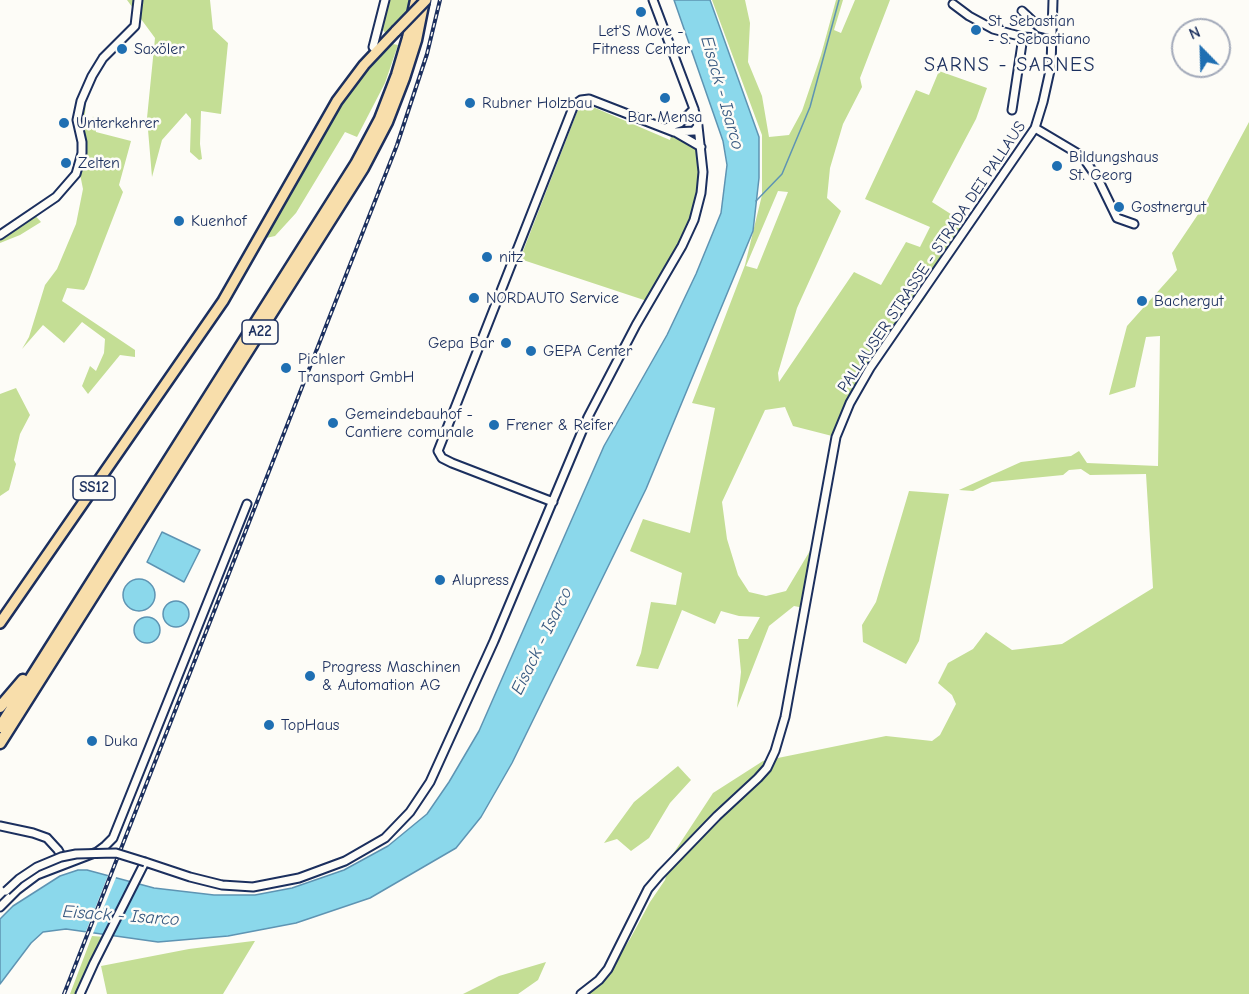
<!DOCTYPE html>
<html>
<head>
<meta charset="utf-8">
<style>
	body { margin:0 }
	#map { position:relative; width:1249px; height:994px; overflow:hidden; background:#fdfcf7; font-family:"Comic Neue",sans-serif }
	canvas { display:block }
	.north { position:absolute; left:1171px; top:18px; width:60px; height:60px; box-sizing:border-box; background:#fdfcf7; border:2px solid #a3aaba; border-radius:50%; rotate:337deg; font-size:16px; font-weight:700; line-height:24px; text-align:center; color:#1b2f5e }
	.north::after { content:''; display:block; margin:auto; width:21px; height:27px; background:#1f6fb2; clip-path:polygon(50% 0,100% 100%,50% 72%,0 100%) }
</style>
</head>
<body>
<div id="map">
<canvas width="1249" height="994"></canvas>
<div class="north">N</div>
</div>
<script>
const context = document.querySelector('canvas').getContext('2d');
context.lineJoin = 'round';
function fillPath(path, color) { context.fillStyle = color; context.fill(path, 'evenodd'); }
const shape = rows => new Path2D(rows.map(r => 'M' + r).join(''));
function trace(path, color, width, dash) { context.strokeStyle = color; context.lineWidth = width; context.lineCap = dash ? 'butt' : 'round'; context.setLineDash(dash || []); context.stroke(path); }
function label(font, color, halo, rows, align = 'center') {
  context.font = font + ' "Comic Neue",sans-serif'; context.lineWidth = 5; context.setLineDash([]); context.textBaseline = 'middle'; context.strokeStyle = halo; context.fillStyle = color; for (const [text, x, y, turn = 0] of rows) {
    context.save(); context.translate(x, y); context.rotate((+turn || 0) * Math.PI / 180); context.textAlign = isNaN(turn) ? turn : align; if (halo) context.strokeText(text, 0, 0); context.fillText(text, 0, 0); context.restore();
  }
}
fillPath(shape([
	[127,0,210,0,213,29,228,43,221,114,201,111,200,144,202,159,199,160,190,152,191,119,186,113,162,140,152,177,147,118,155,38],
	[387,0,409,0,408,9,386,34,380,26],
	[712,0,745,0,750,23,748,62,762,96,769,137,789,135,802,111,821,55,836,0,843,0,834,30,841,33,855,0,890,0,860,78,862,87,843,124,830,168,827,198,841,211,797,308,778,373,779,382,854,272,881,285,906,242,920,247,930,227,865,199,916,90,929,95,939,71,987,88,976,119,932,202,968,225,955,244,925,298,867,377,836,437,793,426,785,407,765,410,722,502,727,539,738,575,749,592,766,596,786,591,817,539,807,593,809,609,794,606,769,626,737,708,741,672,738,639,748,639,760,617,739,616,721,611,715,624,682,610,658,669,636,666,641,653,651,602,676,605,682,573,630,551,643,519,690,533,715,408,692,403,745,265,762,195,762,135],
	[778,191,788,192,757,269,746,266],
	[393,44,398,45,385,83,357,137,345,132,296,213,275,236,266,238,273,223,342,102,367,71],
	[87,86,84,128,91,130,93,116,96,132,131,141,119,185,123,192,87,285,84,290,67,288,62,301,135,350,135,357,120,355,88,394,82,386,90,366,96,371,104,353,105,339,82,322,64,343,43,325,22,349,29,337,45,285,57,269,76,224,83,189,79,169,82,153,77,120],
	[586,104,670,140,671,136,684,139,699,151,700,182,692,217,680,244,647,301,520,259,579,107],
	[1249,122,1249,994,577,994,586,989,611,969,630,939,650,902,665,880,671,857,713,793,763,761,886,736,932,741,940,735,956,704,952,695,938,683,948,663,973,649,986,632,1012,650,1062,644,1153,588,1146,474,1090,475,1081,469,1069,470,1063,475,992,482,973,491,959,490,1021,462,1071,456,1079,451,1087,463,1158,466,1160,336,1146,337,1135,387,1109,395,1127,326,1177,270,1172,253,1205,204],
	[32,212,41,222,20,235,0,243,0,233],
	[16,388,30,415,20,434,14,460,16,464,9,490,0,496,0,394],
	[909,491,949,494,919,641,906,664,863,642,862,625,876,602],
	[678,766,691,780,670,803,649,838,631,851,617,839,604,843,634,802],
	[92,936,105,937,80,994,70,994],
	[253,941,255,941,223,994,107,994,101,966,189,949],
	[546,962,538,980,518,994,463,994,499,976]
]), '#c4de95');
const water = shape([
	[674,0,710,0,759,137,759,178,753,231,646,489,512,763,481,817,456,848,370,898,296,923,228,936,158,942,66,929,43,932,31,943,0,984,0,919,13,906,60,876,78,870,87,870,154,888,214,895,255,895,292,888,344,870,388,846,427,814,449,782,479,731,604,446,667,335,696,274,721,213,727,165,723,141,674,0],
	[162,532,200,550,184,582,147,562,162,532],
	'123 595a16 16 0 1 1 32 0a16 16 0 1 1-32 0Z',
	'163 614a13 13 0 1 1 26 0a13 13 0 1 1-26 0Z',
	'134 630a13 13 0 1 1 26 0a13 13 0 1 1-26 0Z'
]);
fillPath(water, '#8bd8eb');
trace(water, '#5e94b3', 1.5);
fillPath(shape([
	[109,873,117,875,92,936,85,934]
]), '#fdfcf7');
trace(shape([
	[756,201,782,174,810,107,839,0]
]), '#5e94b3', 1.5);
const minor = shape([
	[953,4,969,16,993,29,1023,37,1052,39],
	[1022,11,1040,28,1052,31],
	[377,51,373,47,385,0],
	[1012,110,1023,37],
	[665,128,680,123,694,109],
	[1035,128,1082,156,1098,179,1117,218,1134,224],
	[675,132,701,147],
	[0,235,56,197,76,174,82,153,82,142,77,120,81,101,92,76,103,58,135,26,138,0],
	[553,502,452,463,442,458,438,451,574,105,581,100,589,99,674,132,694,131,698,126],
	[0,826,33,833,47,838,58,850,64,861],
	[0,907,17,890,37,875,97,852,105,846,113,838,247,504],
	[80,994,94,963,145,862,190,877,222,885,253,887,299,878,345,861,385,838,410,812,430,782,494,641,588,417,636,325,682,246,694,220,701,193,703,172,698,126,694,109,653,0],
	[581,994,599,980,608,969,648,889,660,875,717,816,758,778,767,768,775,751,785,717,836,437,850,403,870,368,1035,128,1043,102,1051,66,1053,0]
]);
const major = shape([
	[0,623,223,301,337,101,364,65,396,31]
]);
const highway = shape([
	[0,707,23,680],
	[0,727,356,164,380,119,397,75,408,38,416,0],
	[0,743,363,168,387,122,404,78,416,40,424,0]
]);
trace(minor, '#1b2f5e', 11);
trace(major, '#1b2f5e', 14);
trace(highway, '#1b2f5e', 15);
trace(minor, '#fdfcf7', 7);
trace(major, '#f8deab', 9);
trace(highway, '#f8deab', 10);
const rail = shape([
	[64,994,397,145,427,54,440,0]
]);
trace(rail, '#1b2f5e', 4);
trace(rail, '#fdfcf7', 1.5, [4.5]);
const minorBridge = shape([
	[6,891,19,879,37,867,61,857,76,854,116,853,145,862]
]);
const majorBridge = shape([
	[396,31,426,0]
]);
trace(minorBridge, '#1b2f5e', 11, []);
trace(majorBridge, '#1b2f5e', 14, []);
trace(minorBridge, '#fdfcf7', 7);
trace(majorBridge, '#f8deab', 9);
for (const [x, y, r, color] of [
	[641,12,6,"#1f6fb2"],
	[976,30,6,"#1f6fb2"],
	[122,49,6,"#1f6fb2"],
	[665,98,6,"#1f6fb2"],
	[470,103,6,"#1f6fb2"],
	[64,123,6,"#1f6fb2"],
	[66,163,6,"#1f6fb2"],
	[1057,166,6,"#1f6fb2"],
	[1119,207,6,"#1f6fb2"],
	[179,221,6,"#1f6fb2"],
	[487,257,6,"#1f6fb2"],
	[474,298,6,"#1f6fb2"],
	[1142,301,6,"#1f6fb2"],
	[506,343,6,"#1f6fb2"],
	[531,351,6,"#1f6fb2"],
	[286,368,6,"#1f6fb2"],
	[333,423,6,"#1f6fb2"],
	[494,425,6,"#1f6fb2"],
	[440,580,6,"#1f6fb2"],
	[310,676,6,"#1f6fb2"],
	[269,725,6,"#1f6fb2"],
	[92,741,6,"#1f6fb2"]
]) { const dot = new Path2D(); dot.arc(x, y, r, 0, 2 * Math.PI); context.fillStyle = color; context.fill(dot); trace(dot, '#fdfcf7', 2); }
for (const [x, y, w] of [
	[260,332,36],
	[94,488,42]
]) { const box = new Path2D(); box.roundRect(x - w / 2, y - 12, w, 24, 4.5); context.fillStyle = '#fdfcf7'; context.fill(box); trace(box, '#1b2f5e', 1.5); }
label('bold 15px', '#1b2f5e', null, [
	["A22",260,332],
	["SS12",94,488]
]);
label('16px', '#1b2f5e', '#fdfcf7', [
	["St. Sebastian",988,21],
	["- S. Sebastiano",988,39],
	["Let'S Move -",641,31,"center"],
	["Fitness Center",641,49,"center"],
	["Saxöler",134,49],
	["Rubner Holzbau",482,103],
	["Bar Mensa",665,117,"center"],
	["Unterkehrer",76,123],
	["Bildungshaus",1069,157],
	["St. Georg",1069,175],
	["Zelten",78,163],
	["Gostnergut",1131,207],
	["Kuenhof",191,221],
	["nitz",499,257],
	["NORDAUTO Service",486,298],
	["Bachergut",1154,301],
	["Gepa Bar",494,343,"right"],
	["GEPA Center",543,351],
	["Pichler",298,359],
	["Transport GmbH",298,377],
	["Gemeindebauhof -",345,414],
	["Cantiere comunale",345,432],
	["Frener & Reifer",506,425],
	["Alupress",452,580],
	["Progress Maschinen",322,667],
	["& Automation AG",322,685],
	["TopHaus",281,725],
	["Duka",104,741]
], 'left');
label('16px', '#1b2f5e', '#fdfcf7', [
	["PALLAUSER STRASSE - STRADA DEI PALLAUS",932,257,-56]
]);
label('italic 18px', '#375981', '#fdfcf7', [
	["Eisack - Isarco",722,93,74],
	["Eisack - Isarco",542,641,-64],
	["Eisack - Isarco",121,916,4]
]);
context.letterSpacing = '1.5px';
label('20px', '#1b2f5e', '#fdfcf7', [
	["SARNS - SARNES",1010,65]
]);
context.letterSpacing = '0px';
</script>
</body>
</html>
